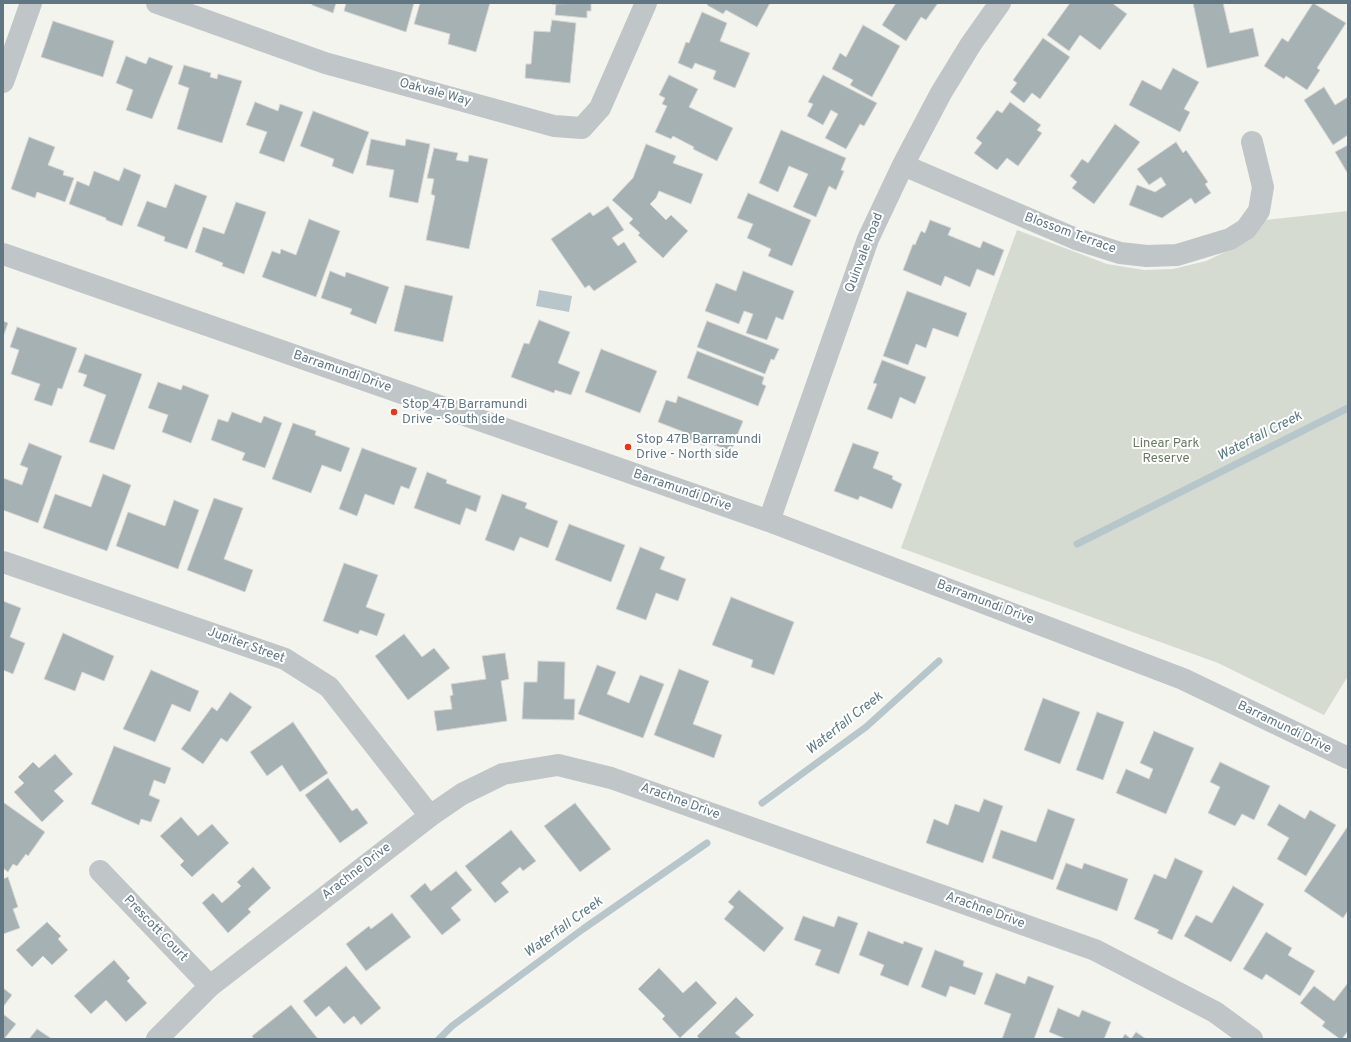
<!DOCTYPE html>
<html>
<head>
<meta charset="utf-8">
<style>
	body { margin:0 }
	#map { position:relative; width:1351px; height:1042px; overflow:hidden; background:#f4f4ef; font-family:Overpass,sans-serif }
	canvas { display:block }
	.frame { position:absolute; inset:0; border:4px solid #607682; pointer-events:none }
</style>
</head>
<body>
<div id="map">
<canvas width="1351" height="1042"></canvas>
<div class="frame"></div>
</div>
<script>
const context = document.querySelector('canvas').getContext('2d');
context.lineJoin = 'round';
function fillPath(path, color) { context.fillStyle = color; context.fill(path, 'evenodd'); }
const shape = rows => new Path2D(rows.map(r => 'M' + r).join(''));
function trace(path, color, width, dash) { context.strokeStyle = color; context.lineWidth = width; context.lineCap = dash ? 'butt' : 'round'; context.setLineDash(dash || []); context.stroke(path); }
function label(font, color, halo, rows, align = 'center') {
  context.font = font + ' Overpass,sans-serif'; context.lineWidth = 4; context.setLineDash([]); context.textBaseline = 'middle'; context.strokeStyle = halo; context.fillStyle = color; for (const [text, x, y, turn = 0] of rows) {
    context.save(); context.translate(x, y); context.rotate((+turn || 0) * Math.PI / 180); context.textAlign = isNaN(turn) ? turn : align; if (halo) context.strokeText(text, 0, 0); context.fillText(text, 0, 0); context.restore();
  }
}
fillPath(shape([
	[1348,211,1348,676,1324,715,1218,663,901,548,1017,230,1107,264,1144,270,1173,269,1206,261,1240,245,1265,220]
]), '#d5dbd0');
fillPath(shape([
	[539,290,572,296,569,312,536,306]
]), '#b7c6ca');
trace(shape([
	[1077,544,1348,408],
	[762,803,866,727,939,661],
	[439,1039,452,1026,583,929,707,843]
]), '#b7c6ca', 7);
const building = shape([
	[312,3,336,3,333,13,312,5,312,3],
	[346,3,414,3,406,32,344,11,346,3],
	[420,3,490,3,476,52,448,44,450,34,414,24,420,3],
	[591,3,591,11,587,11,587,18,555,15,556,4,552,4,591,3],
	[708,3,770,3,757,27,726,10,723,14,707,5,708,3],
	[896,3,938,3,926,20,921,17,906,41,882,25,896,3],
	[1070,3,1112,3,1127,14,1100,50,1080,35,1069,51,1047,35,1070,3],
	[1193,3,1223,3,1230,33,1253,28,1259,56,1207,68,1193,3],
	[1313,3,1346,23,1317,68,1320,70,1307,90,1286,76,1284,79,1264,66,1282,38,1288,42,1313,3],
	[702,12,727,23,720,41,750,53,735,88,713,79,716,71,695,63,692,69,678,63,686,42,689,43,702,12],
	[552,20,576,23,570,83,525,78,526,64,531,64,534,31,550,32,552,20],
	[53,21,114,41,103,77,41,57,53,21],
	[863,25,900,46,872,97,850,85,853,80,832,69,840,53,846,57,863,25],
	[1043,38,1070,57,1040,99,1032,93,1024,103,1010,92,1017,83,1013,80,1043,38],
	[126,56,146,64,149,57,173,66,152,119,126,110,133,90,116,83,126,56],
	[184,65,211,73,210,77,217,79,218,74,242,81,222,143,177,129,189,88,178,84,184,65],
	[1173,68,1199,82,1184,109,1190,112,1180,132,1129,105,1142,80,1161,90,1173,68],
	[669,75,698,89,689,107,733,128,717,161,693,149,694,147,673,136,671,139,655,132,667,106,662,104,665,98,659,95,669,75],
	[823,75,877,103,864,126,860,124,846,149,825,138,838,114,831,110,823,125,807,116,813,104,808,102,823,75],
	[1324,87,1335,105,1348,97,1348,135,1333,145,1304,100,1324,87],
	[255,102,278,111,280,104,303,112,284,162,259,153,267,132,246,125,255,102],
	[1010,102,1041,125,1037,130,1042,133,1018,166,1007,158,997,170,974,153,982,143,976,138,997,110,1002,113,1010,102],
	[313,111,369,132,353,174,332,166,334,159,300,146,313,111],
	[1115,124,1140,142,1094,204,1072,188,1077,182,1070,176,1082,159,1088,163,1115,124],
	[781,130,846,158,841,170,844,171,836,190,829,186,816,217,793,207,808,174,789,166,778,192,759,183,781,130],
	[29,137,55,147,48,165,64,171,63,175,74,178,65,202,37,192,35,198,11,189,29,137],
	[371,139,405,146,406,139,430,144,418,203,389,197,394,170,366,165,371,139],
	[1176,142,1183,153,1186,150,1208,182,1205,184,1211,193,1195,204,1191,198,1162,218,1129,205,1137,185,1155,192,1166,185,1161,177,1149,185,1137,169,1176,142],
	[646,144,676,156,673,163,703,174,691,204,659,191,656,198,650,204,666,220,671,215,688,231,663,258,638,235,640,233,629,223,633,219,612,200,633,178,646,144],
	[1348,145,1348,174,1335,152,1348,145],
	[434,148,458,153,456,160,468,162,469,155,488,159,469,249,426,240,435,196,431,194,434,179,427,178,434,148],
	[124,168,141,175,122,226,106,220,106,218,69,204,77,181,89,186,94,171,119,181,124,168],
	[175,184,207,196,187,249,164,241,165,237,137,226,147,201,166,208,175,184],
	[748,193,811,220,792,266,768,256,771,249,747,238,753,224,737,218,748,193],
	[236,202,266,212,244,274,222,266,223,263,195,252,203,227,224,234,236,202],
	[608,206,624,230,612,238,618,246,624,242,637,262,594,291,589,285,585,288,551,239,590,212,593,216,608,206],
	[309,219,340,231,316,297,262,277,272,251,280,254,281,249,296,255,309,219],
	[930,220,951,228,948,235,980,248,983,241,1004,250,994,276,977,269,970,287,945,276,941,286,903,270,913,244,915,245,921,231,925,233,930,220],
	[330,271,345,277,346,272,389,287,376,324,350,314,352,309,321,298,330,271],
	[743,271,794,291,783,320,776,317,767,340,746,333,753,314,744,311,739,324,705,311,716,283,736,291,743,271],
	[405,285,453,296,443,342,394,331,405,285],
	[907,291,967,313,958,337,933,328,926,348,916,344,908,365,883,356,907,291],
	[539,320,570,332,558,363,580,372,571,395,555,390,554,393,511,377,524,343,529,344,539,320],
	[3,321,8,323,3,337,3,321],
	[707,321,779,349,774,360,771,359,765,374,697,347,707,321],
	[17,327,77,348,62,389,58,388,52,406,34,400,40,384,11,374,19,350,10,347,17,327],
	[601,349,657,371,640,413,585,392,601,349],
	[697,351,764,377,762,384,766,386,758,406,687,378,697,351],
	[85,354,142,374,114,450,89,442,106,395,83,386,87,375,78,372,85,354],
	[882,360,926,377,915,404,900,397,892,419,867,409,877,384,873,383,882,360],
	[158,382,181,390,183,385,209,395,191,443,162,432,168,415,148,408,158,382],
	[678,396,743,421,731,451,706,442,704,446,687,439,689,434,658,422,666,400,676,403,678,396],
	[232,412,261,423,264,416,282,423,265,468,242,460,245,453,211,440,218,419,228,422,232,412],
	[293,423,316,431,315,435,350,448,341,472,322,465,311,493,272,479,293,423],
	[29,443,62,456,38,523,3,510,3,478,22,485,28,468,20,465,29,443],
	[853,443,879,452,873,468,893,476,892,479,902,484,892,509,860,496,858,500,834,491,853,443],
	[362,448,417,468,409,489,401,486,394,505,365,494,357,516,339,509,362,448],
	[427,472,447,480,446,483,481,496,476,512,466,508,460,525,414,508,427,472],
	[103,474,131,485,107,551,43,528,55,494,91,507,103,474],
	[502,494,527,503,525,508,558,521,548,548,520,537,514,551,485,540,502,494],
	[214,498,243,508,224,559,253,570,245,592,187,570,214,498],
	[174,500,199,510,178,569,116,546,128,512,165,526,174,500],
	[569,524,625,545,611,582,555,560,569,524],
	[640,547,665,557,660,569,686,579,678,601,656,593,646,620,616,609,640,547],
	[344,563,378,575,366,607,385,614,377,636,360,630,358,634,323,621,344,563],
	[731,597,794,622,774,675,751,667,753,660,712,645,731,597],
	[3,601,21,608,10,637,25,643,13,674,3,670,3,601],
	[63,633,114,656,104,681,82,672,75,691,44,679,63,633],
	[404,634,422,657,434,648,450,668,408,700,375,656,404,634],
	[505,653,509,679,501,681,507,721,437,731,434,711,452,709,450,696,453,695,451,684,486,679,482,656,505,653],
	[538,661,565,662,564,699,575,699,574,720,522,719,524,682,537,682,538,661],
	[597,665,616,672,607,694,629,703,640,675,664,684,643,738,578,714,597,665],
	[679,669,709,681,693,724,722,735,714,758,654,735,679,669],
	[151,670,199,691,190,712,172,704,155,742,123,729,151,670],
	[230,692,252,707,227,742,221,738,203,764,181,749,212,707,217,711,230,692],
	[1043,698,1080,712,1060,764,1024,750,1043,698],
	[1097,712,1124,722,1103,780,1076,770,1097,712],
	[293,722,328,773,300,792,282,765,267,776,250,752,293,722],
	[1154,731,1194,748,1166,814,1116,793,1126,769,1149,779,1153,769,1140,763,1154,731],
	[114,746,171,768,165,784,154,780,149,795,160,800,151,822,141,819,139,825,91,804,114,746],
	[55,754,73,774,54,791,64,801,42,822,14,792,24,783,18,777,33,762,39,768,55,754],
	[1220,762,1270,786,1254,820,1242,814,1235,826,1208,813,1220,787,1210,782,1220,762],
	[328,778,352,811,357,808,368,823,340,843,305,795,328,778],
	[984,799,1003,806,983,863,926,843,934,819,948,825,955,804,979,812,984,799],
	[3,802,45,832,28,856,26,854,17,866,13,864,8,872,3,868,3,802],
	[575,803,611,849,580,872,544,826,575,803],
	[1279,804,1305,819,1310,810,1336,825,1306,876,1277,859,1289,838,1267,825,1279,804],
	[1048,809,1075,819,1053,880,992,858,1001,830,1036,842,1048,809],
	[181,817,198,836,212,824,229,843,192,877,180,865,184,861,160,836,181,817],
	[1348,826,1348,911,1343,918,1304,891,1348,826],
	[511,830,536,861,523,871,520,867,501,883,509,892,495,903,465,866,511,830],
	[1175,858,1203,871,1172,940,1157,933,1159,930,1134,919,1154,874,1166,879,1175,858],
	[1066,863,1082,869,1084,863,1128,879,1117,911,1056,889,1066,863],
	[253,867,271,888,248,909,251,912,228,933,202,903,213,893,222,903,241,886,237,882,253,867],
	[456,871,472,890,451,908,461,920,442,935,410,896,425,883,431,891,456,871],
	[8,877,18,907,13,909,20,928,3,934,3,879,8,877],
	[1233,886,1264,904,1231,962,1184,936,1196,915,1212,923,1233,886],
	[739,890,784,928,764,952,724,919,734,907,728,902,739,890],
	[392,913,411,937,366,971,346,944,369,926,371,929,392,913],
	[803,916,834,927,838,916,858,923,839,974,815,965,821,950,794,940,803,916],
	[47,922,61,936,58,939,68,950,52,965,43,956,32,967,16,950,47,922],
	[868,931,903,944,904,941,923,948,908,986,880,975,884,965,859,955,868,931],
	[1266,932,1292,948,1288,955,1315,971,1300,996,1266,974,1262,980,1243,969,1266,932],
	[935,950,964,961,963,966,983,973,975,995,950,986,946,997,921,987,935,950],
	[114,960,130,978,127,981,147,1003,126,1022,106,1000,91,1014,74,996,114,960],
	[346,966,381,1008,361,1025,354,1016,344,1024,329,1006,316,1017,303,1001,346,966],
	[659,968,683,993,696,981,717,1003,680,1038,662,1019,665,1016,638,989,659,968],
	[996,973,1025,984,1028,976,1054,986,1034,1039,1002,1039,1011,1014,984,1004,996,973],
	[1348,983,1348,1031,1342,1039,1340,1039,1322,1026,1325,1022,1300,1003,1314,986,1334,1001,1348,983],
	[3,988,12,995,3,1007,3,988],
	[736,997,754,1015,735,1033,742,1039,700,1039,697,1036,736,997],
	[291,1005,318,1039,254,1039,252,1036,291,1005],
	[1058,1008,1079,1017,1082,1010,1111,1022,1104,1039,1066,1039,1049,1032,1058,1008],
	[3,1014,16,1024,4,1039,3,1039,3,1014],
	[37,1029,52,1039,29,1039,37,1029],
	[1136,1032,1146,1039,1122,1039,1125,1034,1131,1039,1136,1032]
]);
fillPath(building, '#a6b1b4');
trace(building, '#d5d5d2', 1);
trace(shape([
	[157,3,325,63,554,126,582,128,600,108,646,3],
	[3,82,31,3],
	[903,165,1076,239,1120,253,1147,256,1177,255,1230,239,1246,229,1259,211,1263,187,1252,142],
	[3,254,769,521,1183,679,1348,758],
	[769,521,868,239,903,165,941,93,971,44,1000,3],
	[3,562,285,659,329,687,430,816],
	[100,871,210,986],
	[157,1039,210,986,430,816,462,794,503,774,558,765,611,778,1095,950,1215,1012,1252,1039]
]), '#c0c5c7', 22);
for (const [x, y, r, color] of [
	[394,412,4,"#f03213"],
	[628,447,4,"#f03213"]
]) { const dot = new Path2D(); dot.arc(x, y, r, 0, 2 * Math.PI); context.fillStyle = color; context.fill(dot); trace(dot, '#fff', 1.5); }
label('13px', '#607682', '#fff', [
	["Oakvale Way",435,93,15],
	["Blossom Terrace",1070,234,20],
	["Quinvale Road",865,253,-69],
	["Barramundi Drive",342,372,19],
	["Barramundi Drive",682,491,19],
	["Barramundi Drive",985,603,21],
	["Jupiter Street",246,646,20],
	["Barramundi Drive",1284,728,26],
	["Arachne Drive",680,802,20],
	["Arachne Drive",357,872,-38],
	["Arachne Drive",985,911,20],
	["Prescott Court",155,929,46]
]);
label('13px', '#607682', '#fff', [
	["Stop 47B Barramundi",402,405],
	["Drive - South side",402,420],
	["Stop 47B Barramundi",636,440],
	["Drive - North side",636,455]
], 'left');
label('13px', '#677960', '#fff', [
	["Linear Park",1166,444],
	["Reserve",1166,459]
]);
label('italic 14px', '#5b7a80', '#fff', [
	["Waterfall Creek",1260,437,-27],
	["Waterfall Creek",845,724,-38],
	["Waterfall Creek",564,928,-36]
]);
</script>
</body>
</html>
